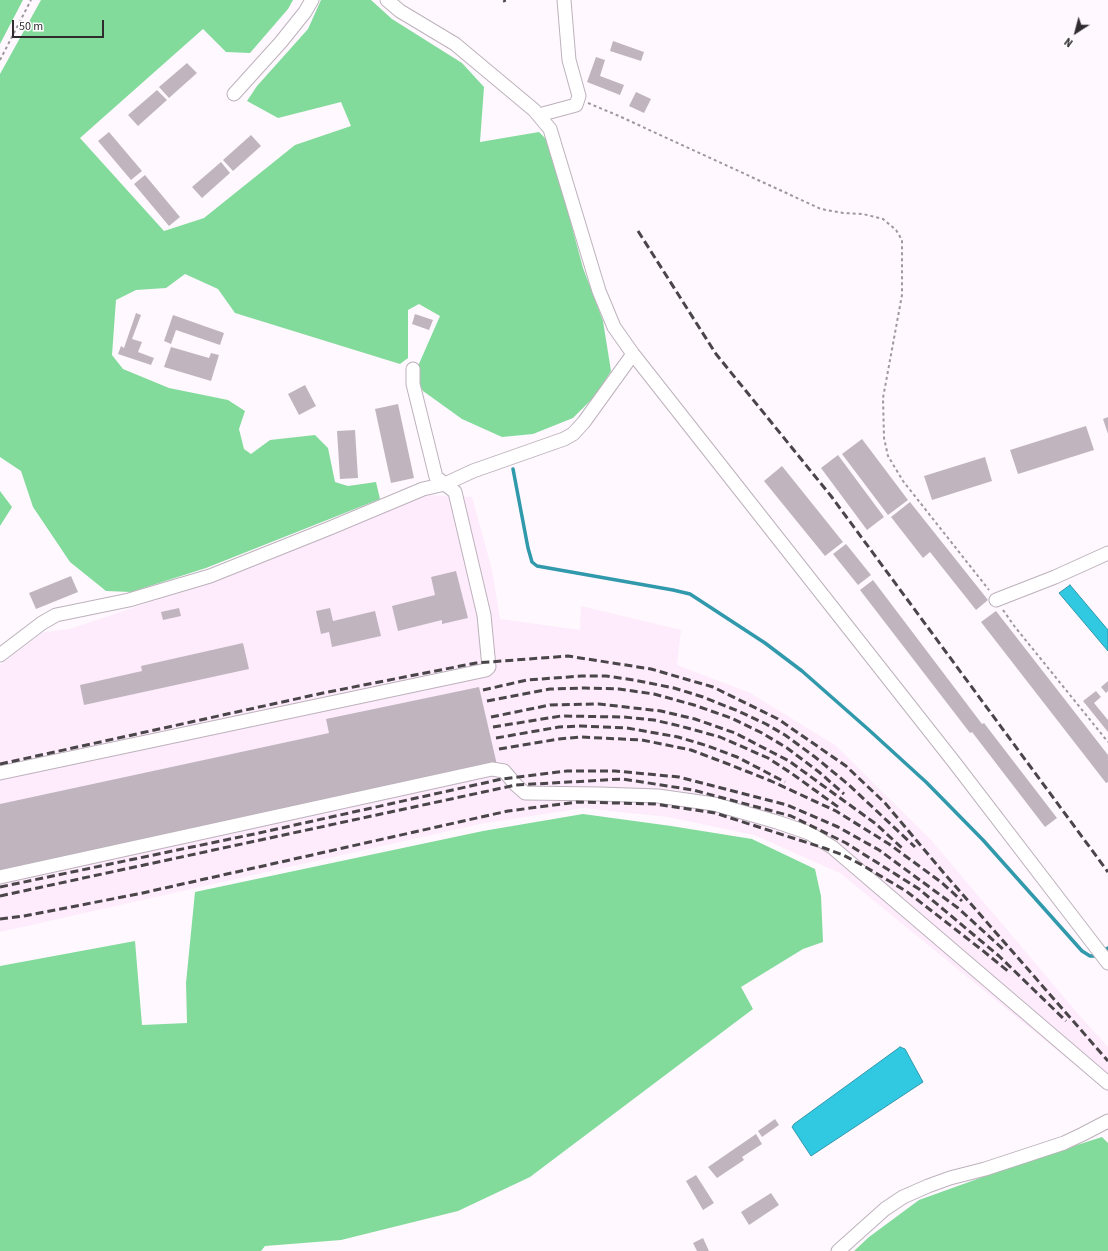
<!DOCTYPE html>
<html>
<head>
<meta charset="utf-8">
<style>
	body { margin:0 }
	#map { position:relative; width:1108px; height:1251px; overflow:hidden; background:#fff8fe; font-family:"Source Sans 3",sans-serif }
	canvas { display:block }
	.north { position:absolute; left:1056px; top:12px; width:40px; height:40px; -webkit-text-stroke:3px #fff; paint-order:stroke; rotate:216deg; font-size:11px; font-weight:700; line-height:16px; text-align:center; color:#2f2b2f }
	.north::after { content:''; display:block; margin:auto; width:14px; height:18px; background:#2f2b2f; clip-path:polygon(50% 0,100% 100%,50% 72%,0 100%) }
	.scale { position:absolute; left:12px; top:20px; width:92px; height:18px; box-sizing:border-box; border:2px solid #2f2b2f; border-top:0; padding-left:5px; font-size:12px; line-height:14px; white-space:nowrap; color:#2f2b2f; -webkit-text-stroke:3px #fff; paint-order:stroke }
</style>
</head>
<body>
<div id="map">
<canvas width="1108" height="1251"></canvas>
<div class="north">N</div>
<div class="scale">50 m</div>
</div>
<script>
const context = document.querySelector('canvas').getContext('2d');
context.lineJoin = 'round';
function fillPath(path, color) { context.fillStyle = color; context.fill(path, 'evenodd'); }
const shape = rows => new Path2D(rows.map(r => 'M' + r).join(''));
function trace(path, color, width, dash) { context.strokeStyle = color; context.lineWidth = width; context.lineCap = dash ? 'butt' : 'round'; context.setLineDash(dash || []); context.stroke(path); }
fillPath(shape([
	[426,495,472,497,492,570,500,619,580,630,581,606,681,630,677,665,750,693,835,745,931,840,1080,1016,1108,1047,1108,1092,840,873,754,835,668,817,583,808,480,824,0,932,0,665,44,632,70,629,213,581]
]), '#feecfd');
fillPath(shape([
	[0,0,23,0,0,44],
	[41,0,293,0,288,9,250,53,226,52,203,29,80,138,164,231,204,218,295,145,351,126,341,102,278,118,247,101,257,86,308,29,321,0,371,0,392,19,462,63,484,87,480,142,539,132,549,142,583,268,603,321,611,371,596,395,573,418,533,434,502,437,462,419,423,391,418,382,418,366,440,316,419,304,408,310,408,358,400,364,235,313,218,289,185,274,166,288,136,290,116,300,112,355,123,369,169,388,228,400,245,411,239,429,244,449,251,454,270,440,315,435,328,448,335,482,348,486,376,482,380,499,206,568,131,592,106,591,70,562,33,507,21,471,0,457,0,74],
	[0,491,12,507,0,526],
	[583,814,671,826,752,839,815,869,821,896,823,942,803,949,741,987,753,1009,530,1177,458,1211,341,1240,265,1246,261,1251,0,1251,0,966,135,941,142,1025,187,1023,186,983,195,892,483,831],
	[1102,1137,1108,1143,1108,1251,854,1251,869,1237,919,1200,1027,1161]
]), '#82da9b');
const water = shape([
	[1070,585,1108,630,1108,651,1059,593,1070,585],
	[900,1047,905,1049,923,1082,811,1156,792,1127,794,1124,900,1047]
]);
fillPath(water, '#31c8e2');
trace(water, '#3099ac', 1);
trace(shape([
	[513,469,528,548,532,562,537,566,673,590,690,594,765,643,802,671,869,730,926,782,983,840,1082,951,1090,956,1096,956,1108,948]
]), '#3099ac', 3.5);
fillPath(shape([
	[613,41,644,52,641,61,610,51],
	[596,57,605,60,600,76,624,85,620,95,587,82],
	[187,63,197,73,169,98,159,87],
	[157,90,167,100,138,126,128,115],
	[636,92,651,99,644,113,629,106],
	[109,132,142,171,131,180,98,141],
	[251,135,261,146,233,171,223,160],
	[221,162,230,173,202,198,192,187],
	[145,175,180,217,169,226,134,184],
	[136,313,141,315,132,339,142,342,138,352,154,358,151,365,118,354,121,346,124,348],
	[415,314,433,320,429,330,412,324],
	[173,315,224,333,220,345,176,330,171,344,164,341],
	[171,347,209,358,211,353,219,355,211,381,164,367],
	[305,385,316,406,299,415,288,394],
	[398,404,414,478,391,483,375,409],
	[1108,417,1108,434,1103,419],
	[1086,426,1094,450,1018,474,1010,450],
	[355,430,358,478,340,479,337,431],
	[862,439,908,500,888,515,842,454],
	[838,455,884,517,867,530,821,468],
	[985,457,992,481,932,500,924,476],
	[782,466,843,542,825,556,764,481],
	[910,502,988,600,976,610,930,552,923,558,891,517],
	[846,544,871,575,858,585,833,554],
	[456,571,468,618,442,624,442,620,398,631,392,606,435,595,431,577],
	[71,576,78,592,36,609,29,593],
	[873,580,982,724,984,723,1057,818,1045,827,972,732,970,733,860,590],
	[179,608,181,616,163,620,161,612],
	[330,608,333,621,375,611,381,636,332,647,329,632,321,634,316,611],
	[996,611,1108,755,1108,782,1106,783,981,622],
	[243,643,249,669,84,705,80,685,142,671,141,666],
	[1108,681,1108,691,1106,693,1101,687],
	[479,687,497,765,0,872,0,804,329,733,326,719],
	[1096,691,1101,697,1094,703,1108,720,1108,732,1083,701],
	[775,1119,779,1125,762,1137,758,1131],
	[756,1134,762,1144,742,1157,744,1160,717,1178,708,1167],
	[696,1175,714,1203,703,1210,686,1181],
	[771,1193,779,1205,749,1225,741,1212],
	[703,1238,709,1251,697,1251,693,1243]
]), '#c0b5bf');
const minor = shape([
	[387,0,400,11,455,44,534,110,550,129,599,291,614,327,633,354,954,762,1108,963],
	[234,94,281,42,305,12,312,0],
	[539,115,576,105,579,96,569,60,564,0],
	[996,600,1055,577,1108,553],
	[0,655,42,623,56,615,129,600,210,576,330,528,423,489,445,484,473,471,564,439,573,434,584,422,633,354],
	[0,773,486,670,489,667,484,615,455,492,436,477,413,384,413,369],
	[0,877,492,769,504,771,516,785,525,793,600,794,658,796,714,804,777,822,809,833,832,847,1108,1083],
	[838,1251,885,1209,903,1197,928,1186,950,1178,985,1169,1064,1143,1083,1134,1108,1121]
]);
trace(minor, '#bdb2bc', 15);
trace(shape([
	[0,60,31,0],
	[588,103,619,116,821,209,843,213,863,214,883,219,896,230,902,240,902,295,883,398,884,438,888,456,903,481,989,590],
	[1003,610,1015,627,1108,742]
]), '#9d989d', 2, [3, 3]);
trace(minor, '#fff', 13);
trace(shape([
	[504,0,505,2],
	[638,231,716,354,831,496,1108,872],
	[483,690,527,680,582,676,606,676,634,680,674,688,703,697,738,711,766,724,785,735,815,757,849,785,915,847],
	[487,701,550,689,585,688,619,689,654,694,694,705,731,718,762,733,787,748,819,772,844,794],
	[491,717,550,705,599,704,661,711,695,719,735,733,789,761,876,824,903,849],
	[493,727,561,716,623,717,654,720,680,726,720,737,768,758,791,773,841,809],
	[496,738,559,727,581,726,627,728,678,737,708,746,737,757,785,782],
	[499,749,559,739,580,737,642,740,691,750,723,762,771,781,836,811,889,844,941,882,962,901],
	[0,764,323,693,476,663,568,656,651,669,713,687,778,719,846,766,885,803,943,872,1108,1061],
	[0,887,259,833,502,779,567,771,615,771,679,777,787,805,838,827,879,850,958,908,1005,951],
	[0,896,516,785,623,779,693,790,791,816,846,843,919,889,999,956,1066,1021],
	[0,919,24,916,138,894,508,811,577,802,655,804,715,813,824,848,843,855,862,865,906,891,982,950,1009,972]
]), '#494549', 3, [8, 4]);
</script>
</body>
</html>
